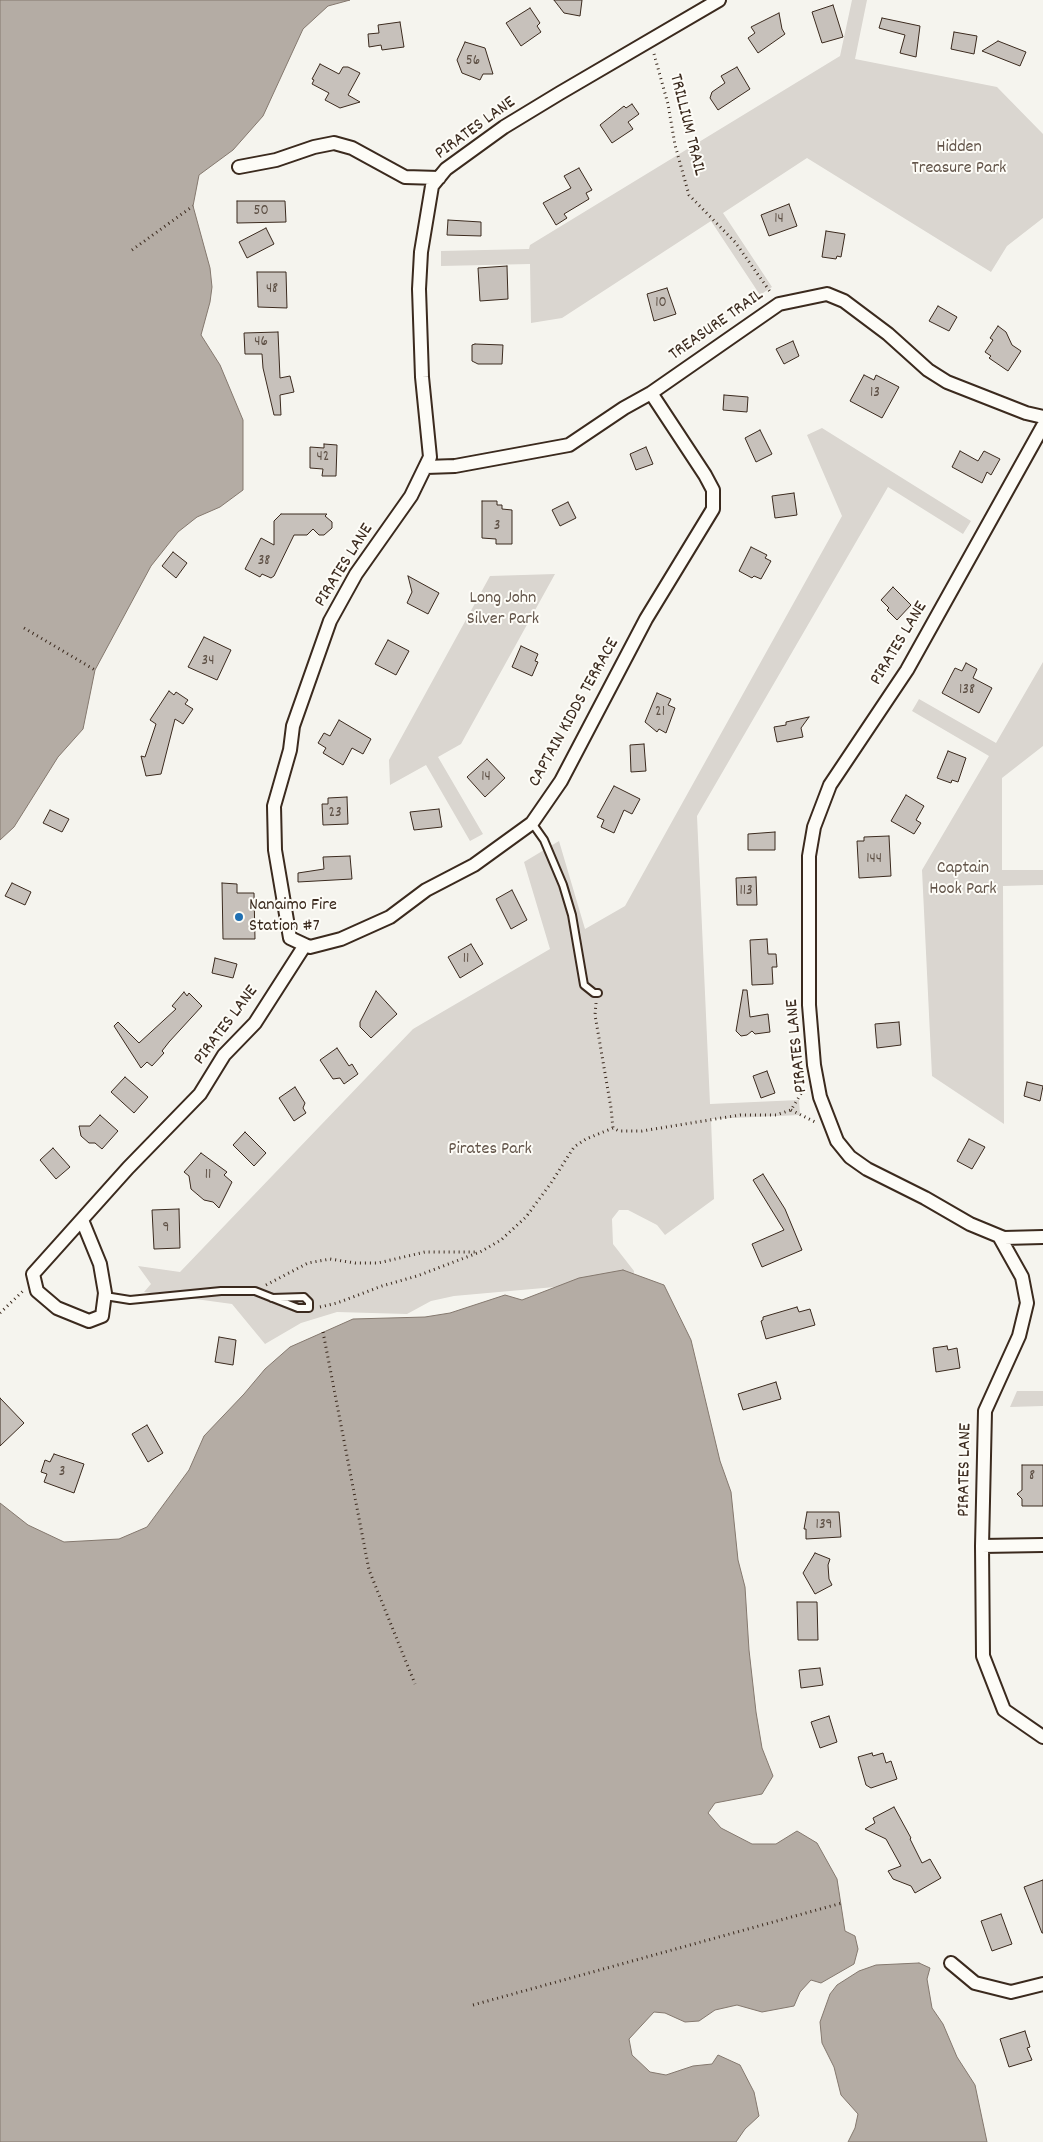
<!DOCTYPE html>
<html>
<head>
<meta charset="utf-8">
<style>
	body { margin:0 }
	canvas { display:block; background:#f5f4ee }
</style>
</head>
<body>
<canvas width="1043" height="2142"></canvas>
<script>
const context = document.querySelector('canvas').getContext('2d');
context.lineJoin = 'round';
function fillPath(path, color) { context.fillStyle = color; context.fill(path, 'evenodd'); }
const shape = rows => new Path2D(rows.map(r => 'M' + r).join(''));
function trace(path, color, width, dash) { context.strokeStyle = color; context.lineWidth = width; context.lineCap = dash ? 'butt' : 'round'; context.setLineDash(dash || []); context.stroke(path); }
function label(font, color, halo, rows, align = 'center') {
  context.font = font + ' Dekko,sans-serif'; context.lineWidth = 4; context.setLineDash([]); context.textBaseline = 'middle'; context.strokeStyle = halo; context.fillStyle = color; for (const [text, x, y, turn = 0] of rows) {
    context.save(); context.translate(x, y); context.rotate((+turn || 0) * Math.PI / 180); context.textAlign = isNaN(turn) ? turn : align; if (halo) context.strokeText(text, 0, 0); context.fillText(text, 0, 0); context.restore();
  }
}
fillPath(shape([
	[852,0,867,0,855,59,997,87,1043,134,1043,218,1007,246,991,272,807,158,723,213,772,287,760,295,711,221,562,318,531,323,530,264,441,266,441,251,529,249,530,245,840,56],
	[822,428,971,521,963,534,888,487,697,816,710,1104,799,1100,800,1115,711,1119,714,1199,665,1235,657,1225,628,1210,619,1210,612,1219,613,1244,634,1271,633,1280,454,1296,431,1301,407,1314,337,1312,301,1323,265,1344,232,1304,144,1292,151,1284,138,1266,180,1272,413,1029,550,949,524,862,559,841,585,929,625,906,842,516,807,435],
	[555,574,461,744,438,757,483,834,470,841,426,765,390,785,389,760,490,576],
	[1043,662,1043,746,1002,778,1002,870,1043,870,1043,885,1003,886,1004,1124,932,1076,922,870,989,756,912,711,919,699,996,743],
	[1017,1391,1043,1391,1043,1406,1010,1407]
]), '#dad6d0');
const water = shape([
	[0,0,350,0,328,6,303,29,263,116,233,150,199,175,193,206,210,268,212,287,210,302,201,335,220,365,243,420,243,490,220,507,197,517,178,532,151,566,95,670,83,729,58,757,14,827,0,840,0,0],
	[623,1270,664,1285,691,1340,720,1461,731,1492,738,1560,745,1587,749,1650,756,1712,762,1748,773,1776,762,1794,715,1803,708,1813,721,1828,752,1844,776,1844,797,1831,817,1843,837,1879,845,1931,855,1936,858,1949,854,1964,821,1983,811,1980,800,1992,794,2006,762,2012,737,2005,715,2010,699,2021,685,2022,665,2013,654,2012,629,2039,632,2055,650,2072,666,2075,693,2066,712,2064,718,2055,740,2065,754,2092,759,2116,745,2129,736,2142,0,2142,0,1503,28,1525,64,1542,119,1539,147,1527,189,1470,204,1436,244,1394,265,1369,290,1347,353,1319,425,1317,450,1313,505,1295,522,1300,579,1278,623,1270],
	[919,1963,930,1968,927,1979,932,2008,943,2024,957,2057,975,2085,987,2142,848,2142,855,2128,858,2114,841,2095,834,2067,822,2043,820,2022,830,1994,837,1985,859,1971,876,1965,919,1963]
]);
fillPath(water, '#b4aca4');
trace(water, '#84786e', 1);
const building = shape([
	[554,0,582,0,580,16,564,13,554,0],
	[833,5,843,37,822,43,812,12,833,5],
	[530,8,540,23,537,26,541,32,521,46,506,23,530,8],
	[779,13,782,29,785,34,758,53,748,38,755,33,751,27,779,13],
	[882,18,920,26,916,57,900,53,905,35,879,28,882,18],
	[400,22,404,47,382,50,381,45,369,47,368,34,379,33,378,25,400,22],
	[954,32,977,36,974,54,951,49,954,32],
	[998,41,1026,52,1020,66,982,51,998,41],
	[465,42,485,48,493,74,483,74,480,80,462,73,457,60,465,42],
	[320,64,339,74,343,67,348,67,360,73,348,95,360,102,340,108,325,100,329,93,312,84,314,80,312,79,320,64],
	[737,67,750,89,718,110,710,98,712,92,725,83,721,76,737,67],
	[632,104,639,114,628,122,633,129,612,143,600,125,624,106,626,108,632,104],
	[579,168,592,190,586,193,589,199,564,214,567,218,556,225,543,203,571,188,564,176,579,168],
	[237,201,285,201,286,222,237,223,237,201],
	[789,204,797,226,769,236,761,215,789,204],
	[448,220,481,222,481,236,447,235,448,220],
	[266,228,274,244,247,258,239,242,266,228],
	[826,231,845,234,841,257,837,256,836,259,822,257,826,231],
	[507,266,508,299,480,301,478,268,507,266],
	[257,272,286,272,287,308,258,307,257,272],
	[667,288,676,314,654,321,647,294,667,288],
	[938,306,957,317,949,331,929,321,938,306],
	[998,326,1006,332,1012,345,1021,351,1008,371,989,358,991,356,985,352,993,340,990,338,998,326],
	[278,332,280,378,290,376,294,392,280,395,281,415,274,415,263,368,262,354,245,354,244,333,278,332],
	[793,341,799,356,784,364,776,349,793,341],
	[475,344,503,345,502,364,478,364,472,361,472,345,475,344],
	[864,375,874,380,876,375,899,387,882,418,850,401,864,375],
	[724,395,748,397,747,412,723,410,724,395],
	[760,430,772,454,756,462,745,438,760,430],
	[324,444,337,445,336,476,322,476,323,469,310,468,310,447,324,448,324,444],
	[646,447,653,464,636,470,630,454,646,447],
	[960,451,978,461,984,451,1000,459,991,475,987,472,982,483,952,467,960,451],
	[794,493,797,515,775,518,772,496,794,493],
	[482,501,497,501,497,505,502,505,502,509,512,510,512,544,496,544,496,539,482,538,482,501],
	[568,502,576,518,560,526,552,510,568,502],
	[281,514,327,514,325,516,332,522,332,528,324,535,319,535,313,529,307,535,294,535,274,576,271,578,262,574,260,577,245,569,261,538,274,545,274,521,281,514],
	[751,547,767,555,765,558,771,561,761,579,754,576,752,578,739,571,751,547],
	[173,552,187,563,176,578,162,566,173,552],
	[408,576,439,593,428,614,407,603,412,592,408,576],
	[893,587,911,605,897,620,887,610,889,608,881,600,893,587],
	[204,637,231,650,217,680,188,667,204,637],
	[388,640,409,651,396,675,375,664,388,640],
	[521,646,538,654,535,661,538,662,532,676,512,667,521,646],
	[966,663,977,669,973,678,992,688,979,713,942,693,955,668,962,671,966,663],
	[169,691,174,695,176,692,188,700,185,704,193,709,183,724,175,719,161,774,146,776,141,756,145,757,156,724,150,720,169,691],
	[657,693,671,699,668,705,675,708,666,733,659,729,657,732,645,722,657,693],
	[809,717,801,728,803,737,777,742,774,727,786,725,786,722,809,717],
	[339,720,371,739,363,754,352,748,343,765,323,753,326,748,318,743,324,733,330,736,339,720],
	[644,744,646,771,631,772,630,745,644,744],
	[948,751,966,758,958,782,952,780,951,783,937,778,948,751],
	[487,759,505,778,485,797,467,777,487,759],
	[614,786,640,799,632,814,624,810,614,833,601,827,604,820,597,817,614,786],
	[906,795,924,806,916,820,921,823,914,834,891,821,906,795],
	[347,797,348,824,323,825,322,804,328,804,328,798,347,797],
	[439,809,442,827,414,830,410,812,439,809],
	[50,810,69,819,62,832,43,823,50,810],
	[775,832,775,850,748,850,748,834,775,832],
	[889,836,891,876,859,878,857,841,864,841,864,837,889,836],
	[350,856,352,879,298,882,298,873,324,869,323,857,350,856],
	[756,877,757,905,737,905,736,878,756,877],
	[12,883,31,892,25,905,5,896,12,883],
	[222,883,237,884,237,893,254,893,255,939,223,939,222,883],
	[512,890,527,920,511,929,496,899,512,890],
	[767,939,768,954,776,954,777,967,772,967,773,984,752,985,750,940,767,939],
	[471,944,483,964,460,978,448,957,471,944],
	[215,958,237,964,233,978,212,973,215,958],
	[743,990,747,990,750,1017,768,1014,770,1032,755,1034,752,1031,747,1035,741,1036,736,1031,743,990],
	[376,991,397,1014,371,1038,360,1027,360,1022,376,991],
	[184,992,187,996,189,993,202,1006,169,1042,162,1051,164,1053,152,1066,147,1062,141,1068,114,1026,118,1022,139,1043,176,1009,172,1006,184,992],
	[899,1022,901,1045,877,1048,875,1024,899,1022],
	[337,1048,349,1066,352,1064,358,1074,344,1084,340,1078,333,1079,320,1060,337,1048],
	[767,1071,775,1093,761,1098,753,1076,767,1071],
	[125,1077,148,1097,134,1113,111,1092,125,1077],
	[1027,1082,1043,1086,1040,1101,1024,1096,1027,1082],
	[295,1087,305,1103,303,1108,306,1113,294,1121,279,1098,295,1087],
	[100,1115,118,1131,102,1149,95,1143,89,1143,81,1136,79,1126,90,1126,100,1115],
	[245,1132,266,1153,254,1166,233,1145,245,1132],
	[969,1139,985,1147,972,1169,957,1161,969,1139],
	[53,1148,70,1167,56,1179,40,1160,53,1148],
	[201,1153,227,1172,224,1175,232,1182,219,1208,213,1202,204,1200,191,1189,189,1176,184,1172,201,1153],
	[763,1174,785,1209,802,1250,762,1267,752,1244,784,1230,753,1180,763,1174],
	[179,1209,180,1248,154,1249,152,1210,179,1209],
	[797,1307,799,1312,810,1309,815,1325,766,1339,761,1321,763,1320,763,1317,797,1307],
	[219,1337,236,1340,233,1365,215,1362,219,1337],
	[947,1346,948,1350,957,1348,960,1368,936,1372,933,1348,947,1346],
	[776,1382,781,1399,743,1410,738,1394,776,1382],
	[0,1398,24,1423,0,1446,0,1398],
	[147,1425,163,1453,148,1462,132,1434,147,1425],
	[54,1454,84,1464,74,1493,44,1482,47,1474,41,1472,45,1460,50,1462,54,1454],
	[1022,1465,1043,1465,1043,1506,1022,1506,1022,1499,1017,1494,1022,1490,1022,1465],
	[807,1512,839,1512,841,1537,806,1539,806,1529,804,1529,807,1512],
	[815,1553,830,1559,828,1565,829,1579,832,1585,815,1594,803,1573,815,1553],
	[797,1602,817,1602,818,1640,798,1640,797,1602],
	[820,1668,823,1685,801,1688,799,1670,820,1668],
	[829,1716,837,1742,820,1748,811,1722,829,1716],
	[872,1753,873,1756,883,1753,886,1763,891,1761,897,1779,871,1788,866,1785,858,1757,872,1753],
	[894,1807,911,1838,910,1839,922,1863,930,1859,941,1878,915,1893,911,1886,893,1879,888,1871,901,1866,886,1839,865,1829,875,1823,873,1818,894,1807],
	[1043,1880,1043,1933,1042,1933,1024,1887,1043,1880],
	[1001,1914,1012,1944,992,1951,981,1921,1001,1914],
	[1025,2031,1030,2047,1027,2048,1032,2060,1009,2067,1000,2039,1025,2031]
]);
fillPath(building, '#c7c1bb');
trace(building, '#3b2a1e', 1);
const service = shape([
	[532,823,544,840,563,885,572,915,584,985,594,993,598,993],
	[105,1296,130,1300,221,1291,255,1291,298,1308,309,1308,309,1302,304,1297,272,1298]
]);
const minor = shape([
	[239,167,276,160,314,147,334,143,352,148,405,177,439,178],
	[1043,426,907,670,830,785,814,827,809,856,809,1005,814,1065,820,1097,837,1141,850,1157,867,1169,925,1198,970,1224,999,1236,1022,1277,1027,1303,1019,1336,985,1411,982,1546,983,1656,1004,1710,1043,1737],
	[426,467,455,466,569,445,624,408,651,393,779,304,827,294,844,301,888,334,928,370,947,382,1026,413,1043,417],
	[305,945,310,947,341,939,390,917,426,890,474,865,532,823,561,781,646,619,713,509,713,490,705,475,651,393],
	[82,1220,100,1264,105,1293,102,1316,89,1321,57,1308,37,1291,33,1274,128,1168,200,1094,224,1055,255,1023,305,945,290,938,275,850,274,806,290,750,293,726,330,621,356,574,411,496,430,457,422,377,419,289,421,252,432,186,446,169,504,127,560,93,719,0],
	[999,1236,1004,1238,1043,1237],
	[982,1546,1043,1545],
	[951,1963,975,1983,1011,1992,1043,1984]
]);
trace(service, '#3b2a1e', 10);
trace(minor, '#3b2a1e', 16);
trace(shape([
	[654,54,668,104,675,145,689,195,735,242,771,293],
	[132,250,193,206],
	[24,628,95,670],
	[596,1003,595,1015,611,1108,613,1128],
	[791,1110,815,1122],
	[266,1285,308,1263,330,1259,355,1263,378,1263,425,1252,475,1252],
	[320,1307,337,1303,382,1286,417,1276,480,1252,501,1240,526,1217,551,1183,574,1147,586,1139,613,1128,619,1131,642,1131,740,1115,776,1115,791,1110,804,1089],
	[0,1313,23,1291],
	[323,1332,369,1570,415,1684],
	[473,2005,842,1903]
]), '#3b2a1e', 3, [1, 4]);
trace(service, '#fdfcf7', 6);
trace(minor, '#fdfcf7', 12);
for (const [x, y, r, color] of [
	[239,917,5,"#1f6fb2"]
]) { const dot = new Path2D(); dot.arc(x, y, r, 0, 2 * Math.PI); context.fillStyle = color; context.fill(dot); trace(dot, '#fdfcf7', 2); }
label('15px', '#5e5045', null, [
	["56",473,62],
	["50",261,212],
	["14",779,220],
	["48",272,290],
	["10",661,304],
	["46",261,343],
	["13",875,394],
	["42",323,458],
	["3",497,527],
	["38",264,562],
	["34",208,662],
	["138",967,691],
	["21",660,713],
	["14",486,778],
	["23",335,814],
	["144",874,860],
	["113",746,892],
	["11",466,960],
	["11",208,1176],
	["9",166,1229],
	["3",62,1473],
	["8",1032,1477],
	["139",824,1526]
]);
label('18px', '#3b2a1e', '#fdfcf7', [
	["TRILLIUM TRAIL",686,125,76],
	["PIRATES LANE",476,129,-36],
	["TREASURE TRAIL",717,326,-35],
	["PIRATES LANE",345,566,-58],
	["PIRATES LANE",900,644,-59],
	["CAPTAIN KIDDS TERRACE",575,713,-61],
	["PIRATES LANE",227,1026,-53],
	["PIRATES LANE",798,1046,-96],
	["PIRATES LANE",966,1470,-89]
]);
label('18px', '#63554a', '#fdfcf7', [
	["Hidden",959,149],
	["Treasure Park",959,170],
	["Long John",503,600],
	["Silver Park",503,621],
	["Captain",963,870],
	["Hook Park",963,891],
	["Pirates Park",490,1151]
]);
label('18px', '#3b2a1e', '#fdfcf7', [
	["Nanaimo Fire",249,907],
	["Station #7",249,928]
], 'left');
</script>
</body>
</html>
